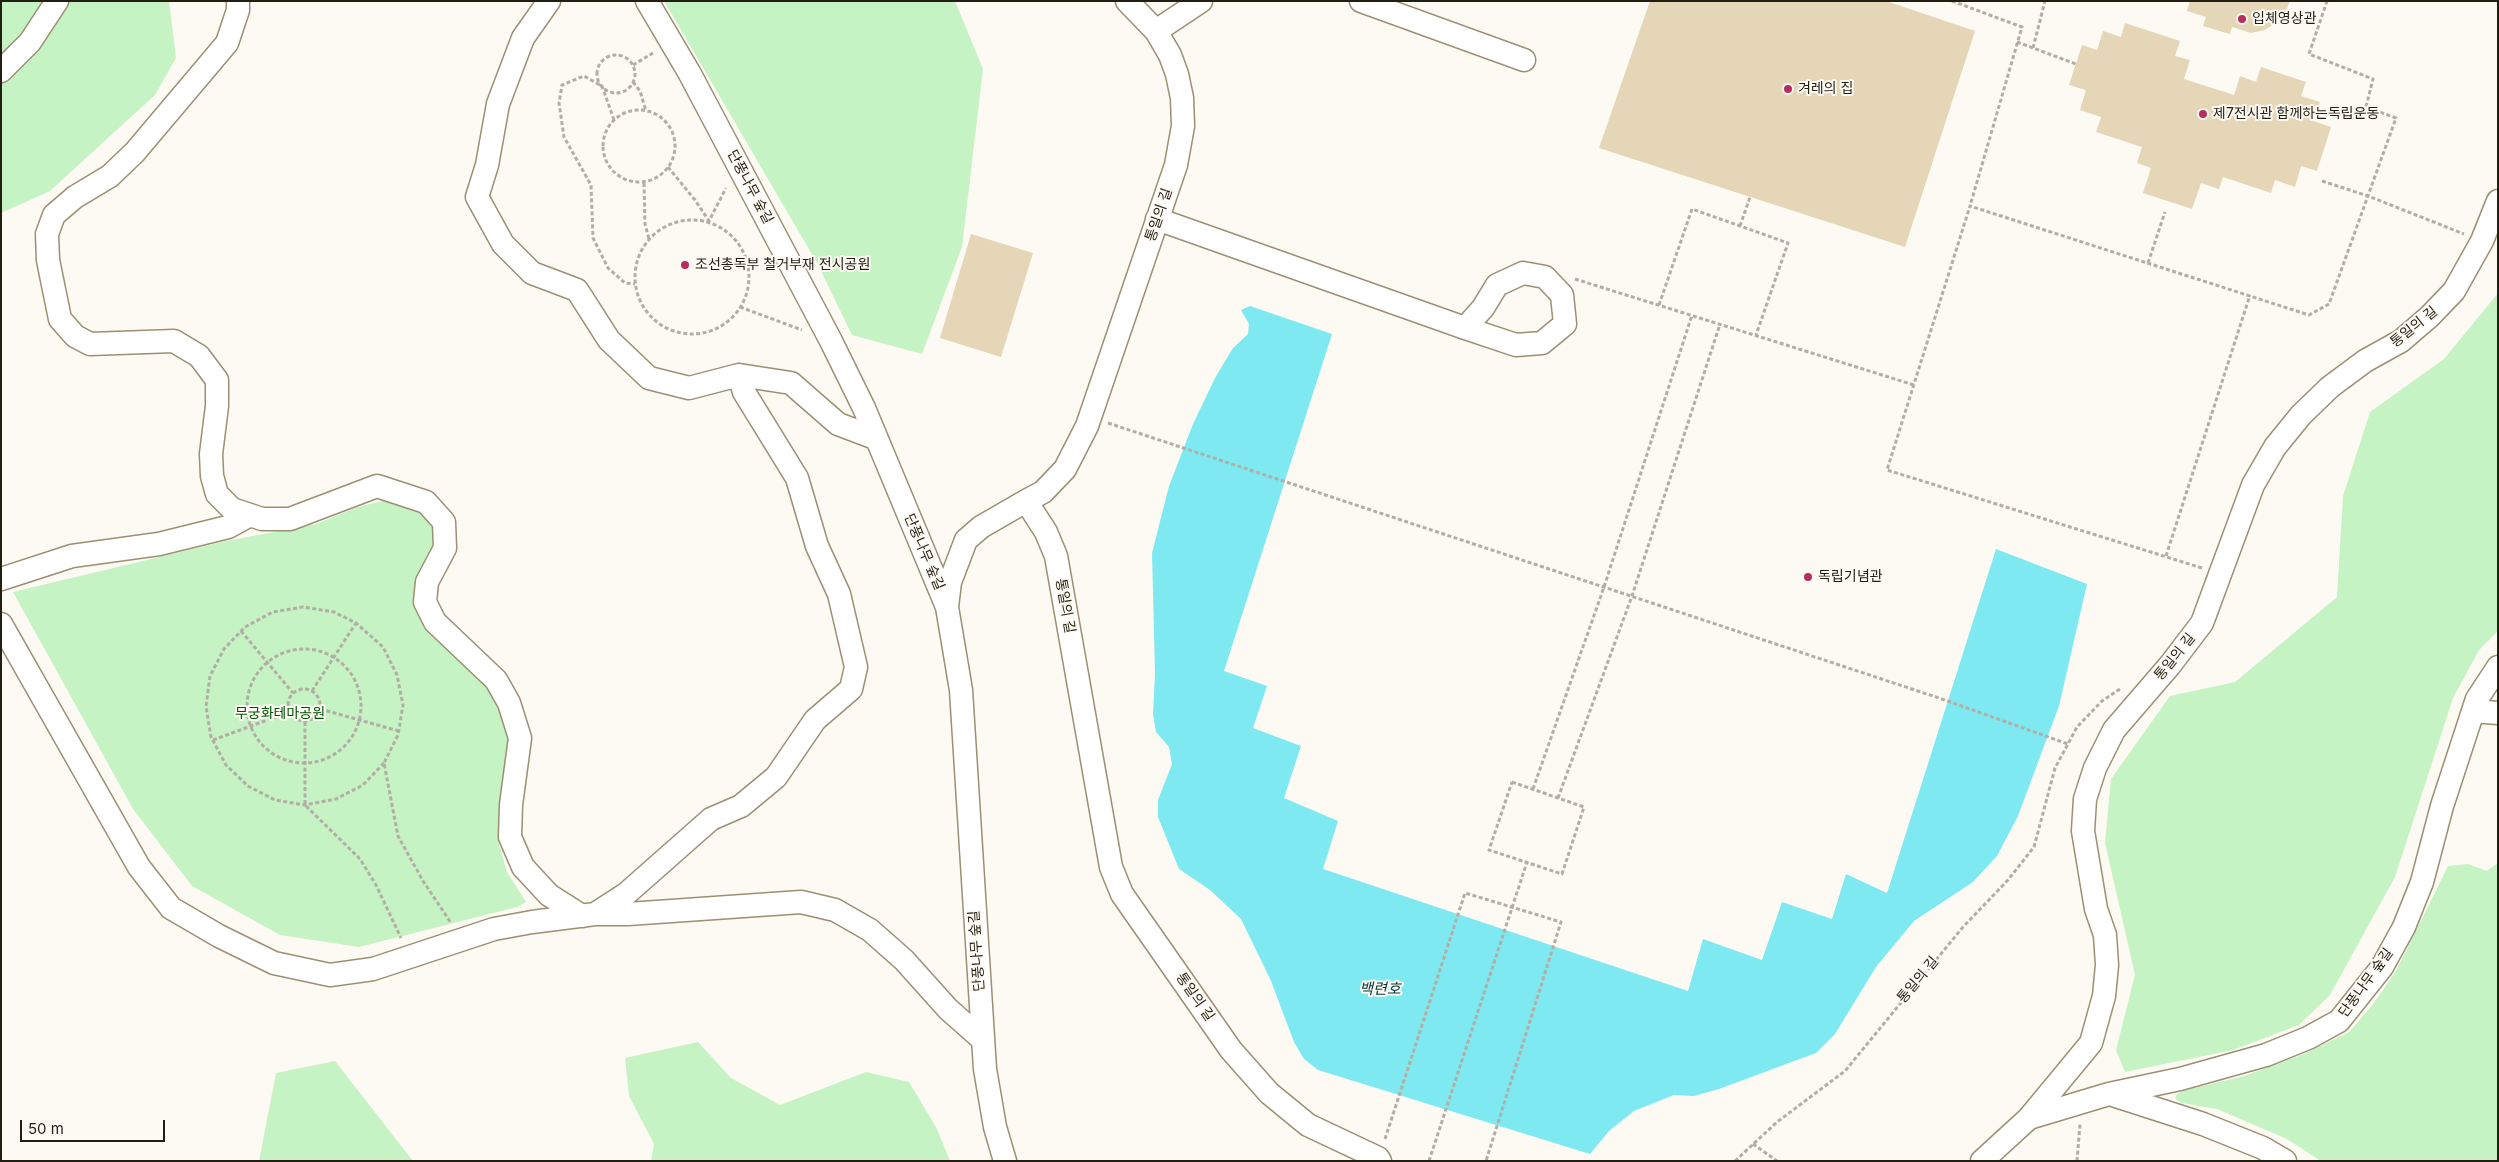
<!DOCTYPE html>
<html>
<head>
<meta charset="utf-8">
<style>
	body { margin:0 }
	#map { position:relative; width:2499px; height:1162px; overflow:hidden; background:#fdfaf4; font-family:Inter,sans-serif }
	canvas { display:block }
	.frame { position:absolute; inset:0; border:2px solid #231e12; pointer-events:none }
	.scale { position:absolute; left:20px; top:1120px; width:145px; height:22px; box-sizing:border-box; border:2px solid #231e12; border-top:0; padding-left:6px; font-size:15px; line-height:18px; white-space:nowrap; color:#231e12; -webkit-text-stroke:4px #fdfaf4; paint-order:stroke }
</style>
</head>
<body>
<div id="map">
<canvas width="2499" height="1162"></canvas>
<div class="frame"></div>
<div class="scale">50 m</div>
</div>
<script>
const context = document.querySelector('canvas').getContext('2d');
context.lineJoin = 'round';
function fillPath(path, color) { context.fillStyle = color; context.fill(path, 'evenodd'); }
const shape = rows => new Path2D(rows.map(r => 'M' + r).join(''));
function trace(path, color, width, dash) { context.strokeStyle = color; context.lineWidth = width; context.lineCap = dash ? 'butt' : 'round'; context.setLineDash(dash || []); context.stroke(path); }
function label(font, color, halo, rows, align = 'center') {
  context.font = font + ' Inter,"Noto Sans KR",sans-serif'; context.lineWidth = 4; context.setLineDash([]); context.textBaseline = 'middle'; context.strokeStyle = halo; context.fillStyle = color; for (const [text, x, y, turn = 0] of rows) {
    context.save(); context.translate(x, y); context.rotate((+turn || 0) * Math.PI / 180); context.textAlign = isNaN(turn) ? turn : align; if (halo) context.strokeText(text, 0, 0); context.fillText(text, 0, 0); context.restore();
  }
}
fillPath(shape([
	[1,1,169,1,176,58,155,95,50,191,1,213],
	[664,1,955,1,983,69,962,247,922,354,852,335,817,263],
	[2498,293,2498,631,2479,650,2453,698,2395,877,2330,995,2299,1025,2233,1050,2125,1072,2116,1050,2135,975,2105,843,2111,779,2170,696,2235,682,2337,597,2343,496,2370,412,2444,359],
	[386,500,423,513,436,533,418,593,495,694,512,745,498,841,507,872,526,902,517,907,359,947,280,935,192,886,133,809,13,592,226,541,316,524,358,507],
	[2498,863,2498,1161,2321,1161,2287,1139,2217,1109,2181,1103,2175,1098,2177,1094,2186,1090,2244,1076,2304,1054,2349,1032,2371,1007,2396,971,2448,866,2468,864,2487,871],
	[698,1042,731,1078,780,1105,866,1072,909,1082,937,1129,950,1161,651,1161,654,1144,629,1096,625,1058],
	[335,1061,413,1161,259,1161,276,1073]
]), '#c6f3c3');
fillPath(shape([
	[1250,306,1332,334,1224,671,1267,686,1253,728,1301,746,1284,798,1338,821,1323,869,1688,991,1703,939,1762,960,1782,902,1832,919,1846,874,1887,893,1996,549,2087,584,2059,706,2018,816,1997,856,1973,882,1914,921,1876,967,1835,1034,1816,1053,1719,1089,1694,1096,1674,1095,1634,1111,1609,1131,1590,1154,1318,1070,1304,1059,1294,1042,1271,981,1241,919,1210,890,1179,869,1158,817,1158,800,1172,764,1169,747,1156,732,1153,714,1155,674,1152,553,1169,486,1193,424,1215,378,1233,348,1248,334,1249,324,1241,310]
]), '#7fe9f2');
fillPath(shape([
	[1650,1,1886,1,1975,31,1905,247,1599,148],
	[2190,1,2290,1,2286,11,2277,22,2265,30,2251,33,2232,27,2230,34,2203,26,2206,17,2187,11],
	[2125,23,2180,41,2175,56,2190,60,2184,79,2234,95,2240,76,2256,82,2261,67,2306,82,2301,96,2320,102,2313,121,2331,127,2317,171,2301,166,2295,187,2275,180,2271,193,2223,177,2219,189,2201,183,2192,209,2143,193,2151,168,2137,163,2142,147,2096,132,2101,117,2080,110,2086,90,2069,85,2082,45,2097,50,2103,31,2121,37],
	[971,234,1033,253,1001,357,940,338]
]), '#e4d6b7');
const minor = shape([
	[238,1,238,10,227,43,135,152,110,176,75,197,54,215,47,234,48,260,60,319,75,336,90,344,174,341,199,356,217,380,217,406,211,454,212,476,217,494,232,509,262,519,290,519,377,486,426,502,444,522,445,548,427,582,425,602,435,622,496,680,509,703,520,738,511,805,510,837,523,867,549,895,582,916],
	[549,1,523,38,498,104,487,165,477,197,503,244,532,273,577,290,609,340,649,378,689,388,739,375,791,383,838,424,875,438],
	[647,1,690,74,831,341,864,408,947,607,961,690,985,1069,995,1127,1005,1161],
	[1127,1,1156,31,1170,55,1177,74,1182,98,1183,126,1176,165,1087,426,1065,469,1043,492,1026,501,1046,532,1056,556,1111,867,1122,894,1231,1050,1269,1093,1308,1125,1378,1158,1380,1161],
	[1361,1,1524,60],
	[1156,31,1201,1],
	[1,71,30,42,57,1],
	[1157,219,1465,328,1516,345,1542,343,1565,324,1562,295,1545,277,1523,273,1497,285,1483,308,1465,328],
	[1,579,72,556,159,544,228,527,250,515],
	[947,607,950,582,966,540,981,527,1026,501],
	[1,624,139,867,171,908,219,936,274,963,330,975,373,969,494,929,532,922,595,914,628,914,801,902,835,910,870,930,904,960,948,1009,983,1040],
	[2473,711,2498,713],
	[595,914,626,894,711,819,741,806,776,777,815,720,851,689,856,667,839,594,817,546,797,478,744,392,739,375],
	[2110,1094,2203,1124,2263,1148,2285,1161],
	[2029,1118,2091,1043,2104,996,2107,965,2105,935,2096,909,2083,831,2085,799,2095,768,2114,730,2170,665,2202,623,2253,485,2275,447,2301,415,2330,387,2365,361,2401,341,2430,316,2454,291,2482,241,2498,201],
	[1982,1161,2029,1118,2109,1094,2180,1079,2266,1055,2308,1038,2339,1021,2382,967,2404,927,2422,882,2442,806,2477,699,2498,667]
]);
trace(minor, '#9c8f72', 25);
trace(shape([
	[1952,1,2022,27,1970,206],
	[2017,42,2076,64],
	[2033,48,2045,1],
	'597 74a19 19 0 1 1 38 0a19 19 0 1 1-38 0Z',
	[633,65,653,53],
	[633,82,640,91,646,111],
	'603 146a36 36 0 1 1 72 0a36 36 0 1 1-72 0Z',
	[614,120,602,86,584,76,562,85,559,103,564,137,591,185,593,238,608,268,625,283,635,284],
	[668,167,695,200,709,221,726,188],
	[2322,181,2368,196,2464,234],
	[644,183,645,224,649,239],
	'635 277a57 57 0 1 1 114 0a57 57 0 1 1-114 0Z',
	[1740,226,1750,197],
	[2148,263,2165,212],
	[1575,279,1914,385],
	[1659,305,1692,209,1788,243,1756,335],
	[740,307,802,330],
	[1108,423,1939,698,2068,744],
	[2166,556,2250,295],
	[2202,568,1887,470,1970,206,2309,315,2329,304,2396,118,2366,107,2373,79,2309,54,2327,1],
	[241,631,293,693],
	'247 706a57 57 0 1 1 114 0a57 57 0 1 1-114 0Z',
	'288 705a16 16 0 1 1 32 0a16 16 0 1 1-32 0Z',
	[312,691,356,623],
	[320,709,399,731],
	[305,722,305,805,360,859,376,885,401,938],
	[213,740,289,712],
	[384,763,363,785,336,799,305,805,275,800,248,786,226,765,211,737,206,707,210,676,224,649,245,627,273,612,303,607,334,612,356,623,383,647,397,675,403,705,398,735,384,763,398,836,423,881,451,923],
	[1512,782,1584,807,1562,874,1489,850,1512,782],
	[1533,789,1604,587,1692,315],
	[1558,798,1632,596,1720,324],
	[1385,1139,1465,893,1561,922,1486,1161],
	[1753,1144,1777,1161],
	[1429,1161,1527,862],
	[1735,1161,1777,1122,1845,1071,1963,927,2008,880,2034,847,2055,768,2077,727,2102,701,2120,689],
	[2077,1161,2080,1124]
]), '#b2aea6', 3, [4, 2.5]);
trace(minor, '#fff', 22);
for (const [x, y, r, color] of [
	[2242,19,5,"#ba2c5e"],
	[1788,89,5,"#ba2c5e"],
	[2203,114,5,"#ba2c5e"],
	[685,265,5,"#ba2c5e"],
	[1808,577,5,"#ba2c5e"]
]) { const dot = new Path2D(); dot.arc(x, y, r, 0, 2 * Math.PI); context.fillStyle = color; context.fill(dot); trace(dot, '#fdfaf4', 2); }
label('14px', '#231e12', '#fdfaf4', [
	["입체영상관",2252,19],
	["겨레의 집",1798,89],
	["제7전시관 함께하는독립운동",2213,114],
	["조선총독부 철거부재 전시공원",695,265],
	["독립기념관",1818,577]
], 'left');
label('14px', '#231e12', '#fdfaf4', [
	["단풍나무 숲길",750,187,62],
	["통일의 길",1159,215,-71],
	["통일의 길",2414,327,-39],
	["단풍나무 숲길",924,552,67],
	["통일의 길",1065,606,80],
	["통일의 길",2175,657,-51],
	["단풍나무 숲길",977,951,-94],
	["통일의 길",1918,980,-50],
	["단풍나무 숲길",2366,983,-54],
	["통일의 길",1195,997,55]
]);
label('14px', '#005405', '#fdfaf4', [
	["무궁화테마공원",280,714]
]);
label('italic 15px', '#01373b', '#fdfaf4', [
	["백련호",1380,989]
]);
</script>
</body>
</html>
